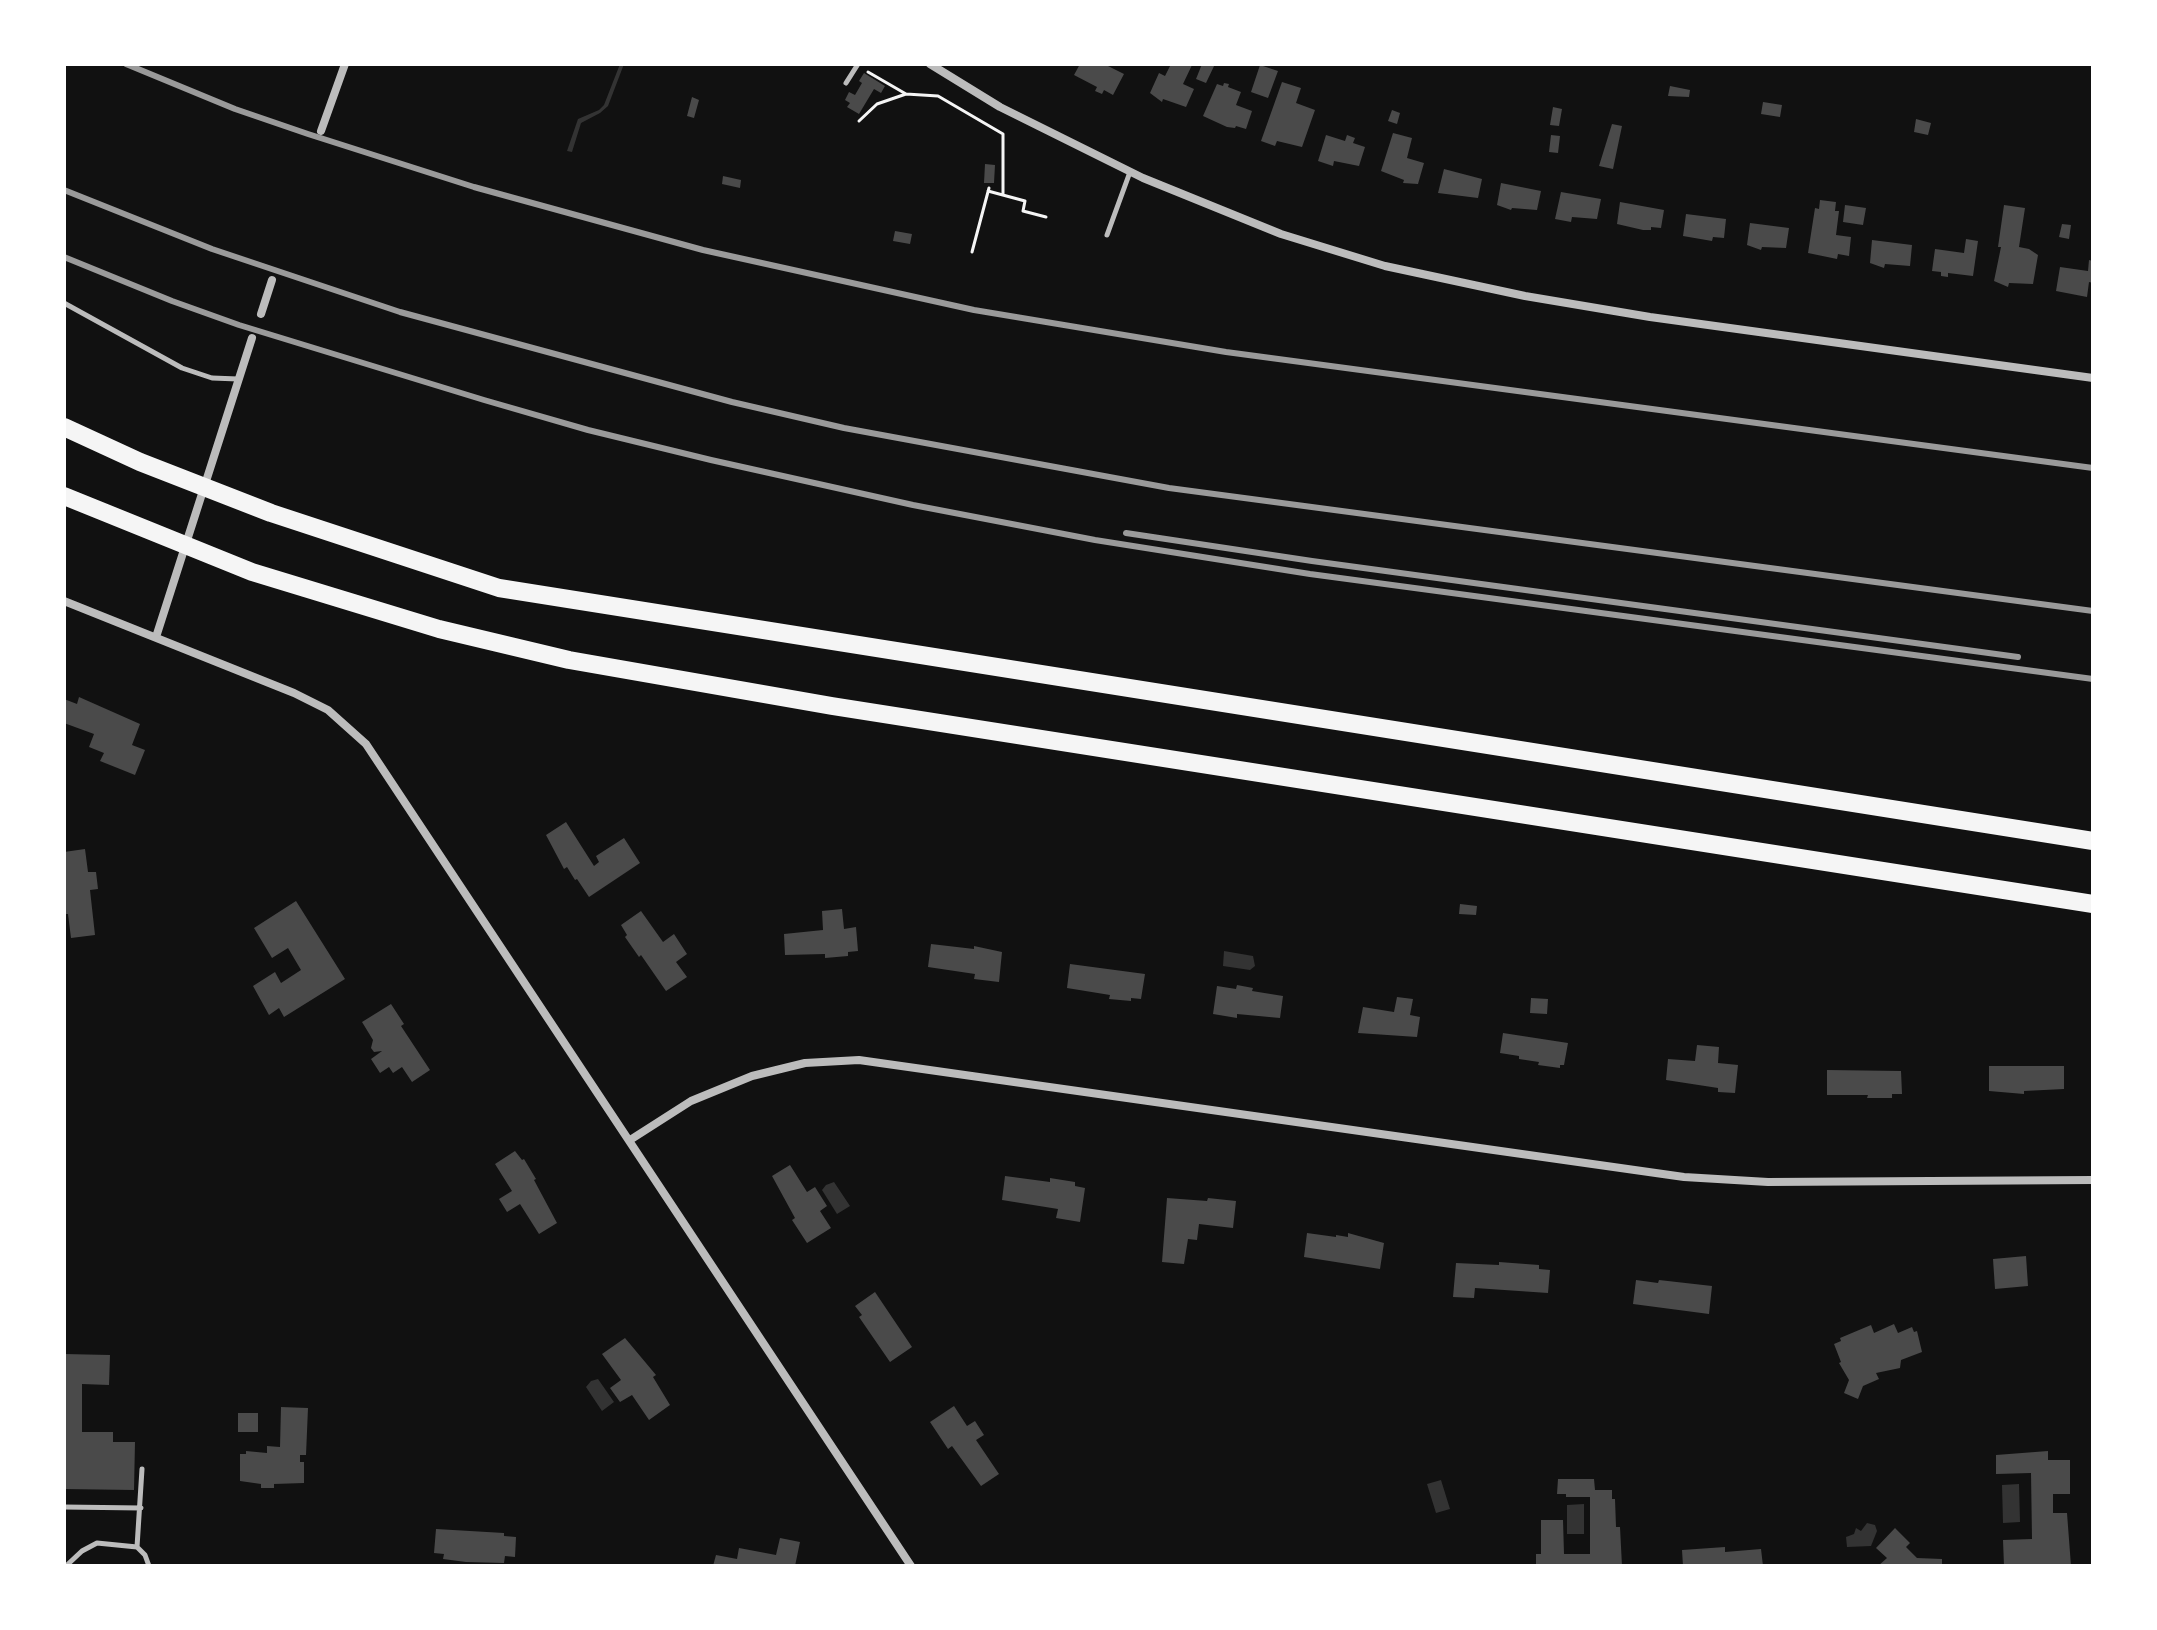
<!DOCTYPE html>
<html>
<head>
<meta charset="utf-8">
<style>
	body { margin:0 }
	#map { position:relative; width:2157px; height:1630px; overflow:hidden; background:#111; font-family:"Archivo Narrow",sans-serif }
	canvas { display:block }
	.frame { position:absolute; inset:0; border:66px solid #fff; pointer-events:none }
</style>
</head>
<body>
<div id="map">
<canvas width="2157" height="1630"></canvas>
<div class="frame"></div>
</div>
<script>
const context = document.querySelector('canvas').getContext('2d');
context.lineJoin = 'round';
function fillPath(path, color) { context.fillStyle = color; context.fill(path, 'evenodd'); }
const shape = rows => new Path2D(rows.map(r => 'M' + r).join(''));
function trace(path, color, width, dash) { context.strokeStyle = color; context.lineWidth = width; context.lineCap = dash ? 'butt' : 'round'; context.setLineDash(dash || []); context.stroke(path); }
fillPath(shape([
	[620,64,624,64,608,106,600,113,581,123,572,152,567,151,578,119,599,110,604,105],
	[1224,951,1253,956,1255,966,1250,970,1223,966],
	[834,1182,850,1206,837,1214,822,1190,826,1185],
	[598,1379,614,1402,602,1411,586,1387,591,1381],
	[1441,1480,1450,1509,1436,1513,1427,1484],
	[2019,1484,2020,1522,2003,1523,2002,1485],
	[1584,1504,1584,1534,1567,1534,1567,1505],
	[1867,1523,1875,1525,1877,1531,1871,1546,1847,1547,1846,1537,1854,1534,1856,1528,1861,1531]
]), '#333');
fillPath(shape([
	[1080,64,1104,64,1124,74,1113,95,1104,90,1102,94,1095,91,1097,87,1074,75],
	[1171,64,1192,65,1183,84,1194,89,1186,107,1163,99,1162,102,1150,93,1159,73,1165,76],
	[1202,64,1215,64,1206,83,1196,79],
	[1260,65,1278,71,1268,98,1251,92],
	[864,73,885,86,881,93,874,89,859,114,847,107,850,103,845,100,849,92,855,95,862,83,859,81],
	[1282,82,1301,88,1296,103,1315,110,1302,147,1277,141,1275,146,1261,141],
	[1224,83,1229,84,1228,87,1241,92,1236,105,1252,111,1246,129,1236,126,1235,128,1227,127,1203,116,1217,84,1223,86],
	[1670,86,1690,90,1689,97,1668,96],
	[692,97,699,100,694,118,687,116],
	[1763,102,1782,105,1780,117,1761,114],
	[1553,107,1562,109,1559,126,1550,125],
	[1392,110,1400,113,1397,124,1388,121],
	[1916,119,1931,123,1928,135,1914,132],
	[1612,124,1622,126,1613,169,1599,166],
	[1393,133,1412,138,1407,158,1424,163,1418,184,1403,183,1404,180,1381,171],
	[1326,135,1345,141,1347,135,1355,138,1353,143,1365,147,1359,166,1334,161,1333,166,1318,161],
	[1551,135,1560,136,1558,153,1549,152],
	[985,164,995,165,994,183,984,183],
	[1444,169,1482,179,1478,198,1438,193],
	[723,176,741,180,740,188,722,184],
	[1501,183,1541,191,1537,210,1512,208,1511,210,1497,205],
	[1561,192,1601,199,1597,219,1572,217,1571,222,1555,219],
	[1820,200,1836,202,1835,211,1839,211,1836,235,1851,237,1849,256,1838,254,1837,259,1808,253,1815,208,1819,209],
	[1620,202,1664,210,1661,228,1651,227,1651,230,1643,230,1617,224],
	[1845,205,1866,208,1863,225,1843,222],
	[2004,205,2025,208,2019,247,2029,249,2038,255,2033,284,2009,283,2008,287,1994,281,2001,247,1998,247],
	[1686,214,1726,219,1724,238,1713,237,1712,241,1683,236],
	[1750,223,1789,228,1786,248,1762,247,1761,250,1747,245],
	[2062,224,2071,225,2069,239,2059,237],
	[895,231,912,234,910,244,893,241],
	[1966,239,1978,241,1973,276,1948,273,1948,277,1941,276,1941,272,1932,271,1935,249,1964,253],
	[1872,240,1912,245,1910,266,1885,264,1884,268,1870,263],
	[2089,260,2093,261,2093,283,2089,282,2087,297,2056,291,2060,267,2088,271],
	[79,697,140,724,132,745,145,750,135,775,100,761,104,753,89,747,94,734,64,723,64,699,77,704],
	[566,822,594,866,599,862,596,856,624,838,640,863,589,897,577,879,575,880,567,867,564,869,546,835],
	[85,849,88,872,96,872,98,889,90,890,95,935,71,938,68,914,64,914,64,852],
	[296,901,345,979,284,1017,279,1008,269,1015,253,986,275,972,281,983,301,970,288,948,272,958,254,928],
	[1460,904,1477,906,1476,915,1459,914],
	[842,909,844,929,856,927,858,951,848,952,848,956,825,958,825,954,785,955,784,934,823,930,822,911],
	[641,911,663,942,674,934,687,954,676,962,687,977,666,991,641,955,639,957,625,937,627,935,621,925],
	[931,944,974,949,974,946,1002,952,999,982,974,979,975,974,928,967],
	[1070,964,1145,974,1141,999,1131,998,1131,1001,1109,999,1110,995,1067,988],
	[1237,985,1253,988,1252,991,1283,996,1280,1018,1237,1014,1237,1018,1213,1014,1217,986,1236,989],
	[1397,997,1413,999,1410,1015,1420,1017,1417,1037,1358,1033,1363,1007,1394,1012],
	[1531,998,1548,999,1547,1014,1530,1013],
	[391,1004,404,1024,401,1026,430,1070,412,1082,402,1067,393,1073,389,1067,380,1073,371,1059,382,1051,374,1052,371,1048,373,1040,362,1022],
	[1503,1033,1568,1043,1564,1065,1560,1065,1560,1068,1538,1065,1539,1062,1519,1059,1519,1056,1500,1053],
	[1697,1045,1719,1047,1718,1063,1738,1065,1735,1093,1718,1092,1718,1088,1666,1080,1668,1059,1695,1061],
	[1989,1066,2064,1066,2064,1089,2024,1091,2024,1094,1989,1091],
	[1827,1070,1901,1071,1902,1094,1892,1094,1892,1098,1867,1098,1868,1095,1827,1095],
	[515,1151,522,1160,524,1159,536,1179,534,1180,557,1223,539,1234,520,1204,507,1212,499,1199,512,1191,495,1164],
	[790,1165,807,1192,815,1187,827,1206,820,1211,831,1228,807,1243,792,1220,795,1218,772,1176],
	[1005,1176,1050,1182,1050,1178,1075,1182,1075,1186,1085,1188,1080,1222,1056,1218,1058,1209,1002,1200],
	[1167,1198,1207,1201,1208,1198,1236,1201,1233,1228,1199,1224,1197,1240,1188,1239,1184,1264,1162,1262],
	[1307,1233,1336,1237,1336,1235,1348,1237,1348,1233,1384,1243,1380,1269,1304,1257],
	[2026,1256,2028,1286,1995,1289,1993,1259],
	[1499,1262,1539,1265,1539,1269,1550,1270,1548,1293,1475,1288,1474,1298,1453,1297,1456,1263,1499,1265],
	[1636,1280,1658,1283,1659,1280,1712,1286,1709,1314,1633,1304],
	[875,1292,912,1347,890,1362,859,1317,862,1315,855,1306],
	[1894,1324,1898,1333,1912,1327,1914,1332,1917,1331,1922,1352,1901,1360,1900,1368,1876,1373,1879,1379,1863,1386,1858,1399,1844,1393,1849,1380,1839,1363,1841,1362,1834,1344,1841,1341,1840,1338,1871,1325,1874,1333],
	[625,1338,656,1375,653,1377,670,1405,649,1420,632,1395,620,1402,610,1388,621,1380,602,1354],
	[64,1354,110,1355,109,1385,82,1384,82,1432,113,1432,113,1442,135,1442,134,1490,64,1489],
	[954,1406,967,1426,975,1421,984,1435,976,1440,999,1474,981,1486,952,1446,948,1449,930,1422],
	[281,1407,308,1408,306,1455,300,1455,300,1462,304,1462,304,1483,274,1484,274,1488,261,1488,261,1484,240,1481,240,1454,246,1454,246,1451,267,1453,267,1446,280,1447],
	[238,1413,258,1413,258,1432,238,1432],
	[2048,1451,2048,1460,2070,1460,2070,1494,2053,1494,2053,1513,2067,1513,2071,1566,2004,1566,2003,1540,2032,1539,2031,1473,1996,1474,1996,1455],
	[1558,1479,1594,1479,1595,1490,1612,1490,1612,1499,1615,1499,1616,1527,1620,1527,1622,1566,1536,1566,1536,1554,1541,1554,1541,1520,1563,1520,1564,1554,1590,1554,1590,1497,1566,1497,1566,1494,1557,1494],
	[1895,1528,1910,1543,1906,1547,1917,1558,1942,1559,1942,1566,1878,1566,1887,1558,1876,1548],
	[436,1529,504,1533,504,1536,516,1537,515,1557,505,1556,504,1563,466,1562,443,1559,444,1554,434,1553],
	[780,1538,800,1542,795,1566,713,1566,716,1555,737,1559,739,1548,776,1555],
	[1725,1547,1725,1552,1761,1549,1763,1566,1683,1566,1682,1550]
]), '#4a4a4a');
trace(shape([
	[868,72,906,94,938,96,1003,134,1003,195],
	[859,121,877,104,906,94],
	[988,191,1025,201,1023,211,1046,217],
	[972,252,989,188]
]), '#f5f5f5', 3);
trace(shape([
	[846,83,858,64],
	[1107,235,1130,172],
	[64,303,182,368,212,378,238,379],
	[142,1469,137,1547,145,1555,149,1566],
	[64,1507,141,1508],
	[66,1566,82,1551,97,1543,137,1547]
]), '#bcbcbc', 5);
trace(shape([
	[930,64,1000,107,1143,178,1281,234,1385,266,1525,296,1650,317,2093,378],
	[321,131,345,64],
	[261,314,272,280],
	[64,601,294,693,328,710,366,744,911,1566],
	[156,637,252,338],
	[630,1140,691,1101,752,1076,805,1063,859,1060,1684,1177,1768,1182,2093,1180]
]), '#bcbcbc', 8);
trace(shape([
	[64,427,140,462,271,513,499,588,2093,841],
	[64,496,252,572,439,629,569,660,832,706,2093,904]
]), '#f5f5f5', 18);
trace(shape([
	[126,64,235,109,308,134,474,187,703,250,974,310,1226,352,2093,468],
	[64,190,212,249,400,312,732,402,844,428,1169,488,2093,611],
	[64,257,172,301,239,325,484,400,588,430,711,460,913,505,1095,540,1310,574,2093,679],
	[1126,533,1312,561,2018,657]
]), '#9a9a9a', 6);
</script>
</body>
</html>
